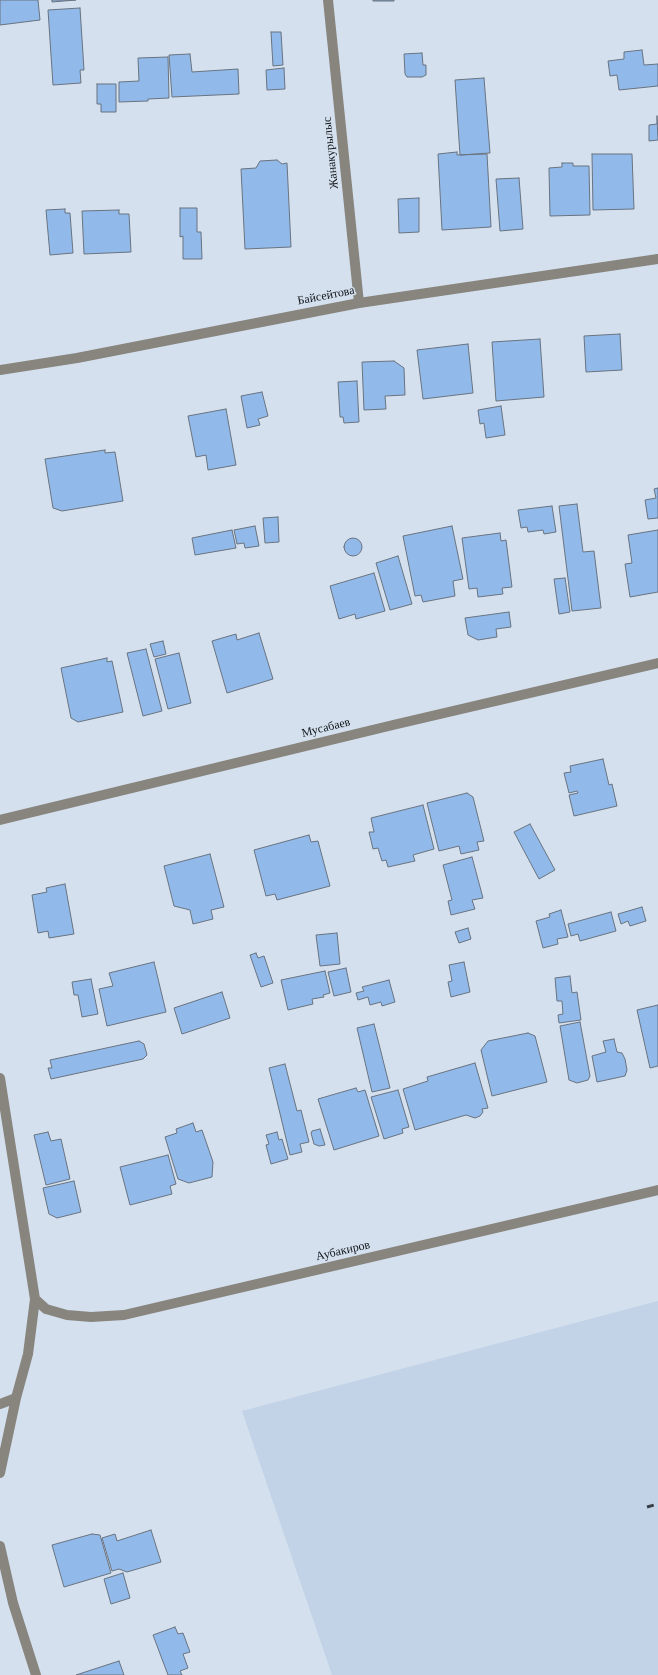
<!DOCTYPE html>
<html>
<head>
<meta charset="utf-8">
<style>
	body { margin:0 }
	canvas { display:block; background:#d4e0ee }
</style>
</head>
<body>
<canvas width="658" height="1675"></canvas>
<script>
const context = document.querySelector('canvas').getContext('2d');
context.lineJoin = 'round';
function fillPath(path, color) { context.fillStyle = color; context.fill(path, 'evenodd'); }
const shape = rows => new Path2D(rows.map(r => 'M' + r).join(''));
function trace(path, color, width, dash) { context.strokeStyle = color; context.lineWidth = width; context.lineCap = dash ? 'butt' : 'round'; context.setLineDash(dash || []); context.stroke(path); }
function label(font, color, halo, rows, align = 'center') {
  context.font = font + ' "Times New Roman",serif'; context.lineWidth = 3; context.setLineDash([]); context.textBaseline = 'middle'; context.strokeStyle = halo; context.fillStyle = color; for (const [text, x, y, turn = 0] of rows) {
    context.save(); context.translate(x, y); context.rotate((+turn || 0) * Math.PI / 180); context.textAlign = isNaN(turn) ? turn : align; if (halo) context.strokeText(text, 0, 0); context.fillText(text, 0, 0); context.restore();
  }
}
fillPath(shape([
	[658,1301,658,1675,332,1675,242,1411]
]), '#c2d3e7');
const building = shape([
	[0,0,38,0,40,20,0,25,0,0],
	[52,0,76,0,52,2,52,0],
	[373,0,394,0,394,1,373,1,373,0],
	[80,8,84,70,80,70,81,83,53,85,48,10,80,8],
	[271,32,281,32,283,65,273,66,271,32],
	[642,50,644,65,658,64,658,86,619,90,617,75,610,76,608,61,624,59,624,52,642,50],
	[422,53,423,65,426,65,426,75,422,77,407,77,405,74,404,54,422,53],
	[190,54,192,72,238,69,239,94,172,97,169,55,190,54],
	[168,57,169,98,148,99,148,101,119,102,119,82,139,81,138,58,168,57],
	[284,68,285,89,267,90,266,70,284,68],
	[484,78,490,153,460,155,455,80,484,78],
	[97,84,116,84,116,112,101,112,101,104,97,104,97,84],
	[657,116,658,140,649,141,649,125,657,124,657,116],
	[457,152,457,155,487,154,491,227,442,230,438,154,457,152],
	[592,154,632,154,634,209,593,210,592,154],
	[277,160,282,164,287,163,291,247,245,249,241,169,256,168,260,161,277,160],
	[562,163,573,163,573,166,589,166,590,215,550,216,549,168,562,167,562,163],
	[519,178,523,229,500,231,496,179,519,178],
	[419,198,419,232,399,233,398,199,419,198],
	[180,208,197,208,197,232,201,232,202,259,183,259,183,236,180,237,180,208],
	[65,209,65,213,70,213,73,253,50,255,46,210,65,209],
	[119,210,119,214,129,214,131,252,84,254,82,211,119,210],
	[620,334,622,370,586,372,584,336,620,334],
	[540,339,544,397,496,401,492,342,540,339],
	[468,344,473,393,423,399,417,350,468,344],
	[394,361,404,368,405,395,385,396,386,409,364,410,362,362,394,361],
	[357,381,359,422,344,423,343,417,340,417,338,382,357,381],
	[262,392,268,416,258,419,260,425,247,428,241,396,262,392],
	[501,406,505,435,486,438,484,423,480,424,478,410,501,406],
	[226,409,236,465,208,470,206,455,196,457,188,416,226,409],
	[105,450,105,453,115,452,123,501,62,511,53,508,45,459,105,450],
	[658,488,658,518,648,519,645,500,656,498,654,489,658,488],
	[577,504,583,552,594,551,601,608,572,611,559,506,577,504],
	[552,506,556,532,544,534,543,530,528,532,527,527,521,528,518,510,552,506],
	[278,517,279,542,265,543,263,518,278,517],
	[255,526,259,546,245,548,244,543,237,544,234,530,255,526],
	[452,526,463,579,453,581,455,596,423,602,421,595,415,596,403,536,452,526],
	[232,530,236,548,195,555,192,538,232,530],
	[658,530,658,592,630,597,625,564,632,563,628,535,658,530],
	[500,533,501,541,506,540,512,587,502,588,503,594,478,597,477,588,469,589,462,538,500,533],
	'344 547a9 9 0 1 1 18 0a9 9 0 1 1-18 0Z',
	[398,556,412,604,390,610,376,563,398,556],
	[374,573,385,611,356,619,355,614,339,619,330,586,374,573],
	[565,578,570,612,559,614,554,579,565,578],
	[509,612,511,627,496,629,497,637,478,640,468,635,465,618,509,612],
	[259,633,273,679,227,693,212,641,236,634,237,640,259,633],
	[163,641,166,654,154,657,150,644,163,641],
	[146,649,162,711,143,716,127,653,146,649],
	[179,653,191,703,168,709,155,659,179,653],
	[107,658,107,662,112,661,123,712,78,722,71,718,61,668,107,658],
	[603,759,609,785,612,784,617,806,574,816,569,795,578,793,577,791,569,793,564,773,571,772,570,766,603,759],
	[467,793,473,797,484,841,477,842,479,850,461,854,459,846,439,851,427,803,467,793],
	[423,805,434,849,413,855,415,861,388,867,386,860,382,861,378,848,373,849,369,832,374,832,371,818,423,805],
	[530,824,555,870,539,879,514,832,530,824],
	[309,835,311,842,318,841,330,886,277,900,275,894,266,896,254,850,309,835],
	[210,854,224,907,211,910,213,919,193,924,190,910,174,906,164,866,210,854],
	[472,857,483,898,472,900,475,909,451,915,448,901,452,900,443,865,472,857],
	[65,884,74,934,49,938,48,931,38,933,32,895,47,892,46,888,65,884],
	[642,907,646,921,630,926,628,921,621,924,618,914,642,907],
	[561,910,568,937,557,939,558,944,543,948,536,921,550,917,549,914,561,910],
	[611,912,616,931,580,941,578,934,571,936,568,924,611,912],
	[468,928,471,939,459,943,455,932,468,928],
	[337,933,340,964,320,966,316,935,337,933],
	[256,953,258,958,264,956,273,983,261,987,250,955,256,953],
	[154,962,166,1012,107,1026,99,989,113,986,109,973,154,962],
	[464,962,470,992,451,997,448,982,452,981,449,965,464,962],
	[346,968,351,992,334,996,328,972,346,968],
	[325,971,330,993,323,995,324,997,312,999,313,1004,288,1010,281,980,325,971],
	[570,976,572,993,577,992,581,1020,559,1023,558,1015,563,1014,562,1001,557,1001,555,978,570,976],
	[91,979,98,1014,82,1017,78,995,74,995,72,982,91,979],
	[389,980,395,1002,382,1006,381,1002,370,1005,368,997,358,1000,356,993,364,991,362,987,389,980],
	[222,992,230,1018,182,1034,174,1008,222,992],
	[658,1005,658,1066,650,1068,637,1010,658,1005],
	[580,1022,590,1076,588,1080,577,1083,569,1080,560,1026,580,1022],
	[374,1024,390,1088,372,1092,357,1028,374,1024],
	[528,1033,535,1036,547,1082,492,1096,481,1050,488,1041,528,1033],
	[614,1039,617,1052,622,1053,625,1059,627,1070,625,1076,597,1082,592,1056,606,1052,603,1041,614,1039],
	[139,1041,144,1044,147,1055,143,1059,51,1079,48,1068,52,1068,50,1060,139,1041],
	[475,1063,488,1108,482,1109,483,1112,480,1116,475,1118,466,1115,415,1130,403,1089,428,1081,427,1077,475,1063],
	[285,1064,297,1111,301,1110,309,1142,300,1144,302,1152,290,1155,269,1068,285,1064],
	[356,1088,358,1092,365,1090,379,1136,334,1150,318,1099,356,1088],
	[398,1090,409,1127,402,1129,403,1133,384,1139,371,1097,398,1090],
	[193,1123,196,1132,202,1130,213,1162,212,1177,189,1183,178,1179,165,1137,177,1133,176,1129,193,1123],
	[320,1129,325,1145,319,1146,314,1144,311,1133,312,1131,320,1129],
	[48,1132,51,1141,61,1139,70,1179,46,1185,34,1135,48,1132],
	[277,1132,279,1140,282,1139,288,1159,271,1164,266,1145,269,1144,266,1135,277,1132],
	[168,1155,176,1184,170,1186,172,1194,130,1205,120,1167,168,1155],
	[74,1181,81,1212,57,1218,49,1214,43,1188,74,1181],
	[151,1530,161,1562,127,1572,119,1569,112,1571,102,1538,115,1534,117,1541,151,1530],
	[92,1534,100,1535,111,1573,64,1587,52,1545,92,1534],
	[123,1573,130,1598,111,1604,104,1579,123,1573],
	[175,1627,178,1634,183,1633,190,1652,183,1654,188,1668,180,1671,182,1675,168,1675,153,1635,175,1627],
	[119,1661,124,1675,76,1675,119,1661]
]);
fillPath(building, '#91baea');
trace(building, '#697380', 1);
trace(shape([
	[328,0,359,303],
	[0,370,77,358,359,303,658,259],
	[0,820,393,725,658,663],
	[0,1078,35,1299,28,1354,16,1398,0,1473],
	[35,1299,46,1309,67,1315,91,1317,124,1315,658,1190],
	[0,1404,16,1398],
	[0,1546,13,1603,36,1675]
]), '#88857e', 10);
trace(shape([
	[647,1507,658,1504]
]), '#383e45', 3, [7, 7]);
label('12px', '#11151a', '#d4e0ee', [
	["Жанакурылыс",331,153,-96],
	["Байсейтова",326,296,-11],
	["Мусабаев",326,728,-14],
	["Аубакиров",343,1251,-13]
]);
</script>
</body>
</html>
